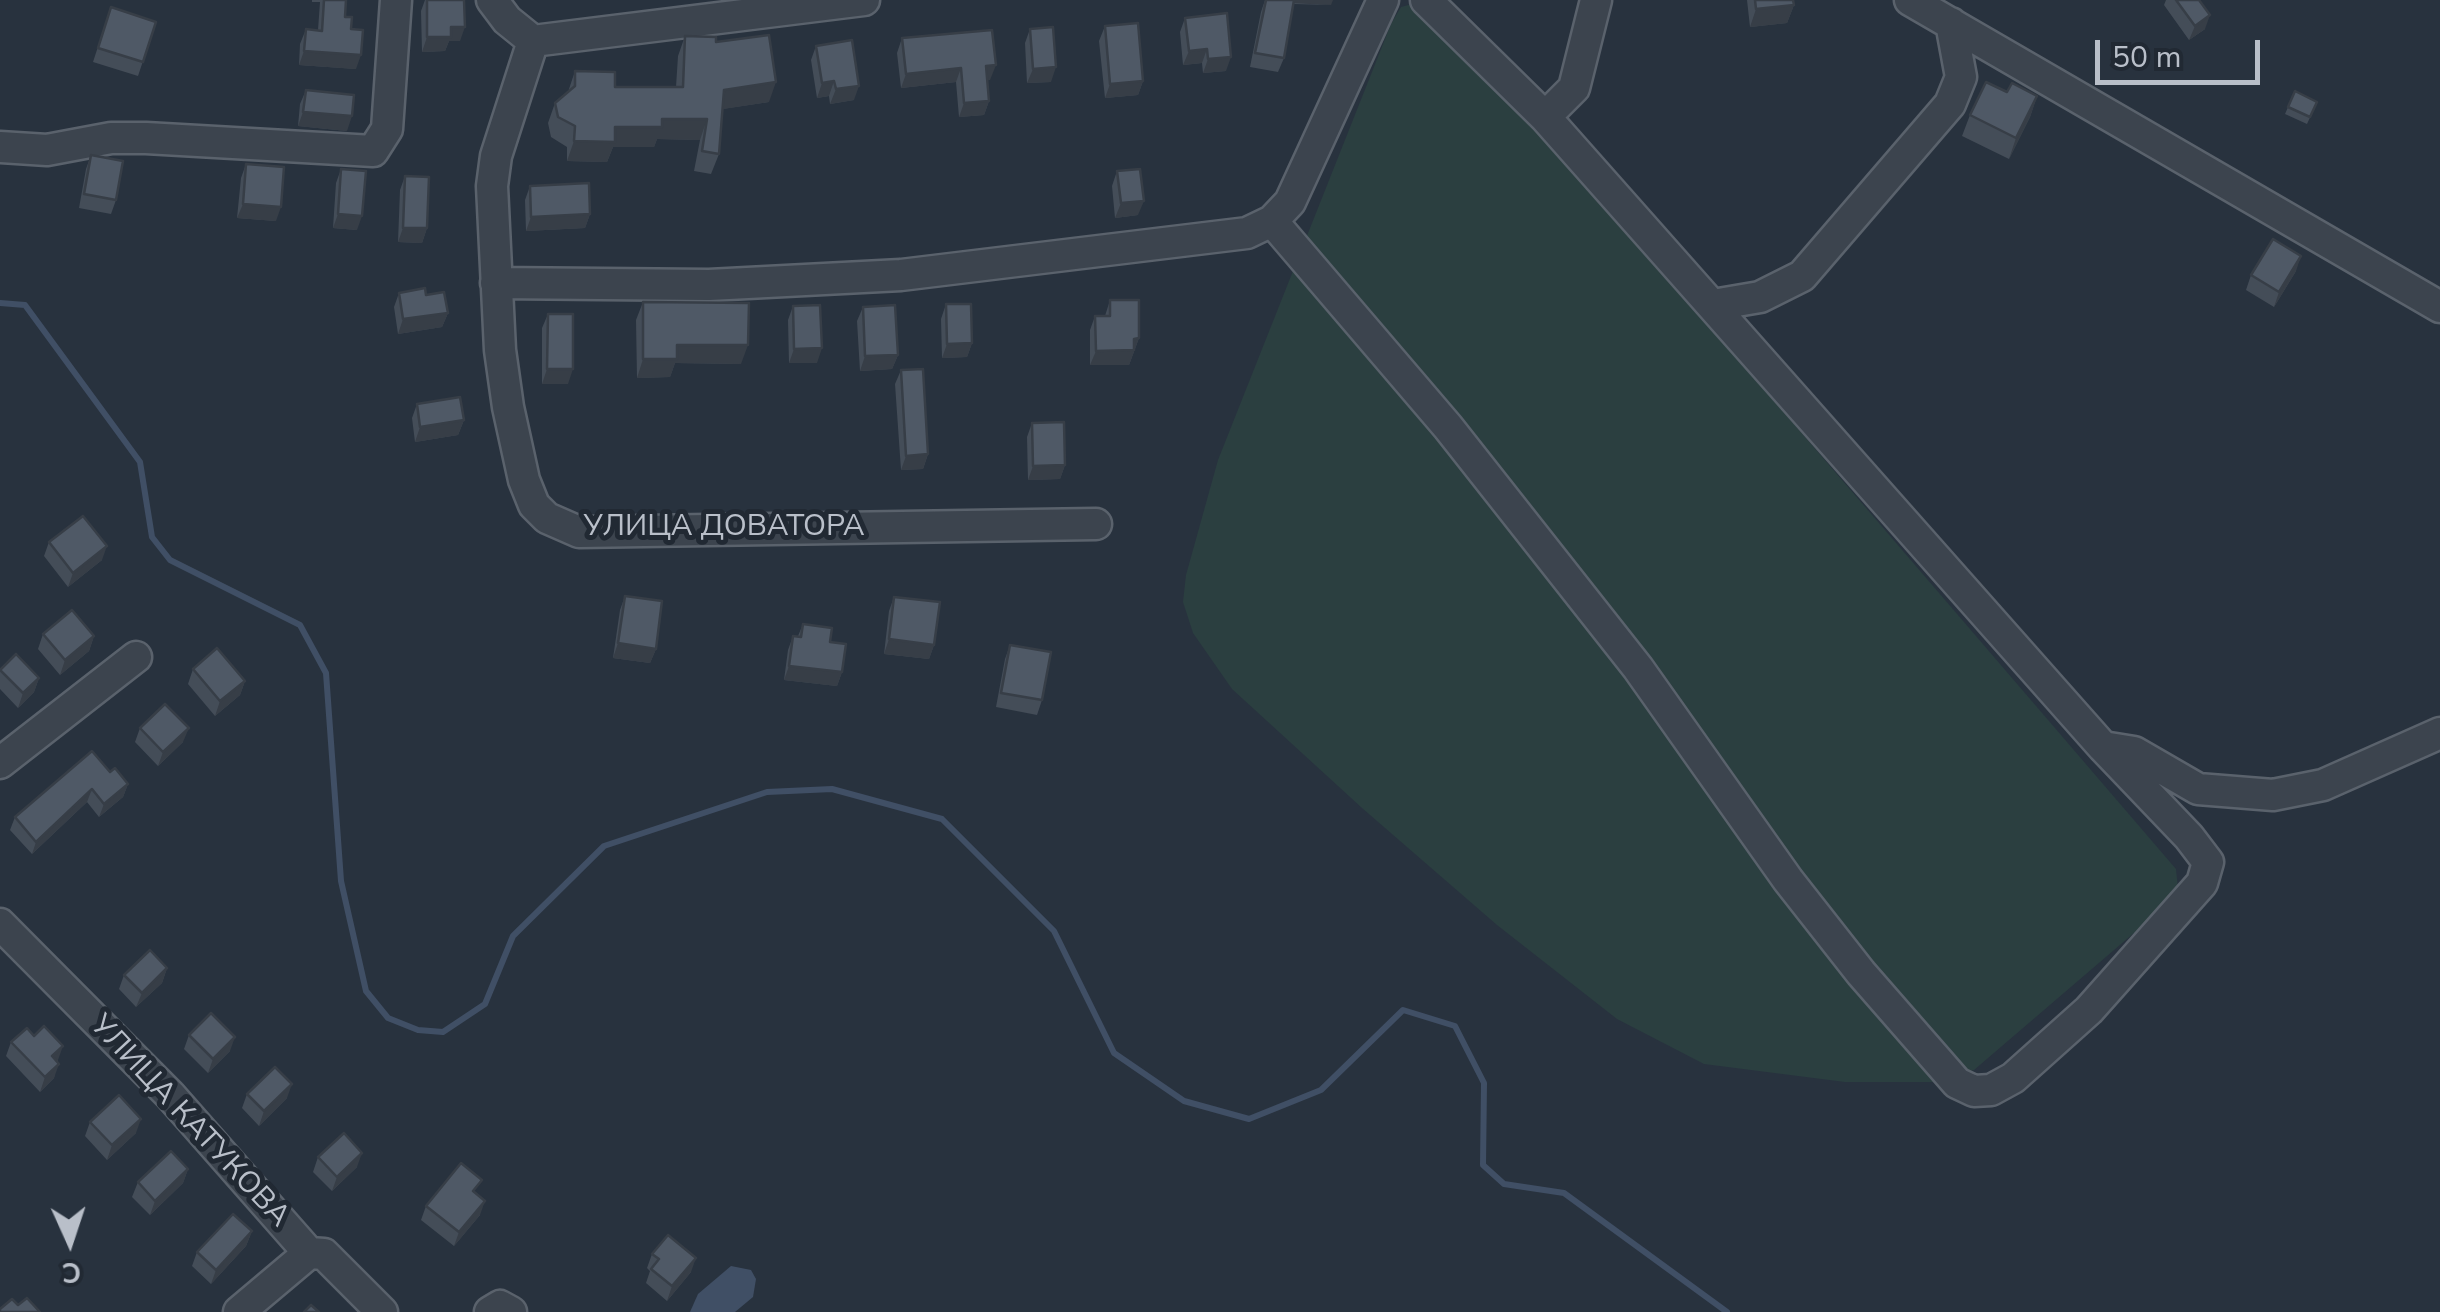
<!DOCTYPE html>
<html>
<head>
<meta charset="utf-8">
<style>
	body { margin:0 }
	#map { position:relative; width:2440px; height:1312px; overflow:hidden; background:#28323e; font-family:"Nunito Sans",sans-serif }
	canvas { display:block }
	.north { position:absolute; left:20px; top:1192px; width:100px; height:100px; -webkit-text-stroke:8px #212933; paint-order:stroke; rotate:177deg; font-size:28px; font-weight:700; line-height:40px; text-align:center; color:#b9bfc9 }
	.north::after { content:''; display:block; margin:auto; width:35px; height:45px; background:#b9bfc9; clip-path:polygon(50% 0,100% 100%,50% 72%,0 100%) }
	.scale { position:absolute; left:2095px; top:40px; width:165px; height:45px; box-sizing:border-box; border:5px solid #b9bfc9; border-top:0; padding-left:12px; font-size:30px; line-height:35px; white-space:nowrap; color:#b9bfc9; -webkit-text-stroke:8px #212933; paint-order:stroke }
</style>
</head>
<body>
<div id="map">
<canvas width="2440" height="1312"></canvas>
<div class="north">С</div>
<div class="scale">50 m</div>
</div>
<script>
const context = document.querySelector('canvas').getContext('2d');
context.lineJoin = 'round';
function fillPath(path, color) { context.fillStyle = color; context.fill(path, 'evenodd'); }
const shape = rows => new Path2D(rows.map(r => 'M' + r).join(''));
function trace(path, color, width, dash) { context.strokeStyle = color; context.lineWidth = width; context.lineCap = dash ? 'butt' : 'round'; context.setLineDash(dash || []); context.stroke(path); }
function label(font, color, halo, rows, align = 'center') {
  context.font = font + ' "Nunito Sans",sans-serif'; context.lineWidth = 10; context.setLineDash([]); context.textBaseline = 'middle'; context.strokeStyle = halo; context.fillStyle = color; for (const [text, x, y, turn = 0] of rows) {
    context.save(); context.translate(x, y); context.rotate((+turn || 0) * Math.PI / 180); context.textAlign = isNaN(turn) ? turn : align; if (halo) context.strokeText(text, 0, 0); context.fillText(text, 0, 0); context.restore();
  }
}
fillPath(shape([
	[1412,4,1425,11,1575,169,2176,869,2178,889,2163,908,1974,1070,1936,1082,1845,1082,1704,1064,1617,1019,1497,925,1362,808,1232,689,1193,633,1183,602,1186,575,1218,460,1391,24,1401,7]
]), '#2b3f40');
fillPath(shape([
	[731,1266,751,1270,756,1279,753,1297,735,1312,690,1312,698,1294]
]), '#404f65');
trace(shape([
	[0,303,25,305,140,462,152,537,170,560,300,625,326,673,341,881,366,991,388,1018,418,1030,443,1032,485,1004,513,936,604,846,767,792,832,789,942,819,1054,931,1114,1053,1184,1101,1249,1119,1321,1090,1403,1010,1455,1026,1484,1083,1483,1165,1504,1184,1564,1193,1727,1312]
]), '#404f65', 6);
const minor = shape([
	[492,0,507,20,533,41],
	[1910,0,2440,307],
	[533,41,496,156,492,186,500,350,508,407,524,480,534,505,547,518,579,532,1096,524],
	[533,41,864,0],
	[1545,117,1574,88,1596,0],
	[0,147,47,150,111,138,146,138,373,151,387,129,396,0],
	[1272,221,1448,427,1638,668,1788,880,1861,973,1957,1083,1974,1091,1991,1090,2013,1078,2089,1010,2202,883,2208,862,2189,837,2103,747,1545,117,1426,0],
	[496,283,709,285,901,275,1247,233,1272,221,1290,202,1383,0],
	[1713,305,1760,297,1802,276,1950,104,1961,77,1951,23],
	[2103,747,2134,752,2198,789,2273,795,2323,785,2440,733],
	[0,763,136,657],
	[0,924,170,1095,309,1253,324,1254,382,1312],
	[239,1312,309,1253],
	[490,1312,500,1306,511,1312]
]);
trace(minor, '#5a626c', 35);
trace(minor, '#3c444e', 30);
fillPath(shape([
	[312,0,346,0,345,17,351,29,356,69,299,65,300,44,306,29,318,30,320,2,312,2],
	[425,0,464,0,460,41,449,41,445,51,422,52,421,11],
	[1265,0,1331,5,1294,4,1284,58,1278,72,1250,67,1261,12],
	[1747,0,1793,0,1794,5,1787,23,1750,27],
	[2166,0,2199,0,2205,29,2189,40,2164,5],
	[1185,18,1226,71,1203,73,1202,63,1183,65,1180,32],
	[106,22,156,22,138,76,93,62],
	[1105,26,1143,81,1138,95,1105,98,1099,41],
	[1030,29,1051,82,1027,83,1025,43],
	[685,36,716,42,769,102,722,109,719,154,711,174,694,171,700,140,657,139,654,147,613,147,607,162,567,161,567,147,551,137,548,123,555,103,568,92,575,71,615,87,676,87,678,56],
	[902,38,990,80,987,80,989,101,984,115,959,117,956,82,901,88,897,53],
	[816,46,854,100,830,104,829,96,817,98,811,60],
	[306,90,347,131,298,126,300,104],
	[2295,91,2317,102,2307,124,2285,114],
	[2007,92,2037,96,2030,117,2009,159,1962,136,1970,115],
	[91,155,116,200,111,214,79,208,86,169],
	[246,164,276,221,237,218,241,178],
	[341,169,357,230,333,228,336,183],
	[1117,171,1138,215,1115,218,1112,186],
	[405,176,427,228,422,243,398,242,400,190],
	[530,186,590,214,585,228,526,231,525,200],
	[2296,271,2274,307,2246,290,2251,275],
	[399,293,426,295,448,313,442,327,398,334,394,307],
	[1110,300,1139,338,1129,365,1090,365,1090,330,1095,316,1105,316],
	[643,302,741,364,675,363,670,377,637,378,636,320],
	[946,304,972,343,967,357,942,358,941,319],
	[793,306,817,363,789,363,788,320],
	[863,307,898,355,892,369,860,371,857,321],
	[548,314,568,384,542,384,542,328],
	[901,370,928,454,923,469,901,470,895,384],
	[417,404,464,420,458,435,415,442,412,418],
	[1032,423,1065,465,1060,479,1028,480,1027,437],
	[49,542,102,560,68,587,44,556],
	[625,596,656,649,650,663,613,658,620,610],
	[894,597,934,645,929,659,884,654,889,611],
	[803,624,830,642,842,672,837,686,784,680,788,650,793,636,798,636],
	[43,634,94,636,89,651,60,675,38,649],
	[1010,645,1042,700,1037,715,996,707,1005,659],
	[193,669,245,681,240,695,215,716,188,684],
	[0,670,39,678,34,692,18,708,0,689],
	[140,728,183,742,158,766,135,742],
	[110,772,128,784,123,797,99,817,87,802,32,854,10,830,15,817],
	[167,968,162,983,136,1007,119,989,124,975],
	[189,1035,230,1051,208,1073,184,1049],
	[11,1042,58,1060,54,1078,40,1092,6,1056],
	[247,1094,287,1098,259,1126,242,1108],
	[90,1122,136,1133,107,1160,85,1136],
	[318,1157,357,1167,332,1191,313,1172],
	[188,1169,183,1183,150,1215,132,1197,138,1182],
	[477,1194,480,1215,454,1246,421,1220,426,1206],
	[252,1231,246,1246,211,1284,192,1266,197,1252],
	[652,1254,691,1272,667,1301,646,1283,650,1271,647,1268]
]), '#444d58');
fillPath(shape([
	[1292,0,1333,0,1331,5,1291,3],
	[1794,5,1787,23,1750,27,1756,9],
	[2210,15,2205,29,2189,40,2195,26],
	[451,27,465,27,460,41,449,41,445,51,422,52,427,37],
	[1207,49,1202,63,1183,65,1189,51],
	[304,51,361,55,356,69,299,65],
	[1231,57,1226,71,1203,73,1208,59],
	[996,65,990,80,981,81,986,66],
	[1056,67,1051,82,1027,83,1033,69],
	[961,68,956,82,901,88,906,74],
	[834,81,829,96,817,98,822,83],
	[1143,81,1138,95,1105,98,1110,84],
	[776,82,769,102,717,110,724,90],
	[859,86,854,100,830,104,836,89],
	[2037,96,2030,117,2009,159,2016,138],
	[989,101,984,115,959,117,964,103],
	[303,112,352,116,347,131,298,126],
	[662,119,707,119,700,140,657,139,654,147,613,147,607,162,567,161,574,141,615,127],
	[1144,201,1138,215,1115,218,1121,203],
	[243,204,281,207,276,221,237,218],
	[338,214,362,216,357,230,333,228],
	[590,214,585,228,526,231,531,217],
	[403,228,427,228,422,243,398,242],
	[2301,256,2296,271,2274,307,2279,292],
	[448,313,442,327,398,334,403,319],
	[1139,338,1129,365,1090,365,1096,351],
	[972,343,967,357,942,358,947,344],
	[677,345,748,345,741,364,675,363,670,377,637,378,643,359],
	[822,348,817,363,789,363,794,349],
	[898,355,892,369,860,371,865,356],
	[547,369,573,369,568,384,542,384],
	[464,420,458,435,415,442,420,427],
	[928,454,923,469,901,470,906,456],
	[1065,465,1060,479,1028,480,1033,466],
	[107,546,102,560,68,587,73,573],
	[94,636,89,651,60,675,65,660],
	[889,639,934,645,929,659,884,654],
	[618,643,656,649,650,663,613,658],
	[789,666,842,672,837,686,784,680],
	[39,678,34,692,18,708,23,693],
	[245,681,240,695,215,716,220,701],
	[189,728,183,742,158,766,163,752],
	[128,784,123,797,99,817,104,804],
	[92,789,87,802,32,854,36,842],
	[167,968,162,983,136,1007,142,993],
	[235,1037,230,1051,208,1073,213,1059],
	[63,1046,58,1060,47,1071,52,1056],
	[59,1064,54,1078,40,1092,45,1077],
	[292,1084,287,1098,259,1126,264,1111],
	[141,1119,136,1133,107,1160,112,1145],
	[362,1153,357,1167,332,1191,337,1177],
	[188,1169,183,1183,150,1215,155,1201],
	[485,1201,480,1215,454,1246,459,1232],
	[252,1231,246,1246,211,1284,216,1270],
	[696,1258,691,1272,667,1301,672,1286]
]), '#373e47');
const building = shape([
	[324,0,346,0,345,17,352,17,351,29,363,30,361,55,304,51,306,29,322,31,324,0],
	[427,0,464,0,465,27,451,27,451,37,427,37,427,0],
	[1266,0,1294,0,1284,58,1255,53,1266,0],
	[1755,0,1793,0,1794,5,1756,9,1755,0],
	[2176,0,2199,0,2210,15,2195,26,2176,0],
	[111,7,156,22,143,62,98,48,111,7],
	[1227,13,1231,57,1208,59,1207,49,1189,51,1185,18,1227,13],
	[1138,23,1143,81,1110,84,1105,26,1138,23],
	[1053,27,1056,67,1033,69,1030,29,1053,27],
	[992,30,996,65,986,66,989,101,964,103,961,68,906,74,902,38,992,30],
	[769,35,776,82,724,90,719,154,702,151,707,119,662,119,662,127,615,127,615,142,574,141,575,126,558,117,555,103,575,86,575,71,615,72,615,87,683,87,685,36,716,37,716,42,769,35],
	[852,40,859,86,836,89,834,81,822,83,816,46,852,40],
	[1986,82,2007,92,2012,83,2037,96,2016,138,1970,115,1986,82],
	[306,90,354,95,352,116,303,112,306,90],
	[2295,91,2317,102,2310,117,2288,107,2295,91],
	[91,155,123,161,116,200,84,194,91,155],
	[246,164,284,167,281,207,243,204,246,164],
	[341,169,366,171,362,216,338,214,341,169],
	[1140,169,1144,201,1121,203,1117,171,1140,169],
	[405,176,429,177,427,228,403,228,405,176],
	[589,183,590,214,531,217,530,186,589,183],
	[2273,239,2301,256,2279,292,2251,275,2273,239],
	[425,288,426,295,444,292,448,313,403,319,399,293,425,288],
	[1110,300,1139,300,1139,338,1134,339,1134,350,1096,351,1095,316,1110,316,1110,300],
	[643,302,749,303,748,345,677,345,677,359,643,359,643,302],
	[946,304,971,304,972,343,947,344,946,304],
	[820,305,822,348,794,349,793,306,820,305],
	[895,305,898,355,865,356,863,307,895,305],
	[548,314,573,314,573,369,547,369,548,314],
	[923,369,928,454,906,456,901,370,923,369],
	[460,397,464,420,420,427,417,404,460,397],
	[1064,422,1065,465,1033,466,1032,423,1064,422],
	[83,516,107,546,73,573,49,542,83,516],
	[625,596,662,601,656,649,618,643,625,596],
	[894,597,940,602,934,645,889,639,894,597],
	[72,610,94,636,65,660,43,634,72,610],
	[803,624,832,628,830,642,846,644,842,672,789,666,793,636,801,637,803,624],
	[1010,645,1051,652,1042,700,1001,693,1010,645],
	[217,648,245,681,220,701,193,669,217,648],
	[16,654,39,678,23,693,0,670,16,654],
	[165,704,189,728,163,752,140,728,165,704],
	[92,751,110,772,115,768,128,784,104,804,92,789,36,842,15,817,92,751],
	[150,950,167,968,142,993,124,975,150,950],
	[211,1013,235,1037,213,1059,189,1035,211,1013],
	[44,1026,63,1046,52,1056,59,1064,45,1077,11,1042,27,1028,34,1036,44,1026],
	[275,1067,292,1084,264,1111,247,1094,275,1067],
	[119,1095,141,1119,112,1145,90,1122,119,1095],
	[344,1133,362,1153,337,1177,318,1157,344,1133],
	[171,1151,188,1169,155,1201,138,1182,171,1151],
	[461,1163,482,1180,473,1191,485,1201,459,1232,426,1206,461,1163],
	[233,1214,252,1231,216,1270,197,1252,233,1214],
	[668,1235,696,1258,672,1286,651,1269,659,1259,652,1254,668,1235],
	[27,1298,40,1312,0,1312,0,1309,12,1299,18,1305,27,1298],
	[311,1305,319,1312,304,1312,311,1305]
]);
fillPath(building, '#4f5966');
trace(building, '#373e47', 2.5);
label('30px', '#b9bfc9', '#212933', [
	["УЛИЦА ДОВАТОРА",724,528],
	["УЛИЦА КАТУКОВА",189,1122,47]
]);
</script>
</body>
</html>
